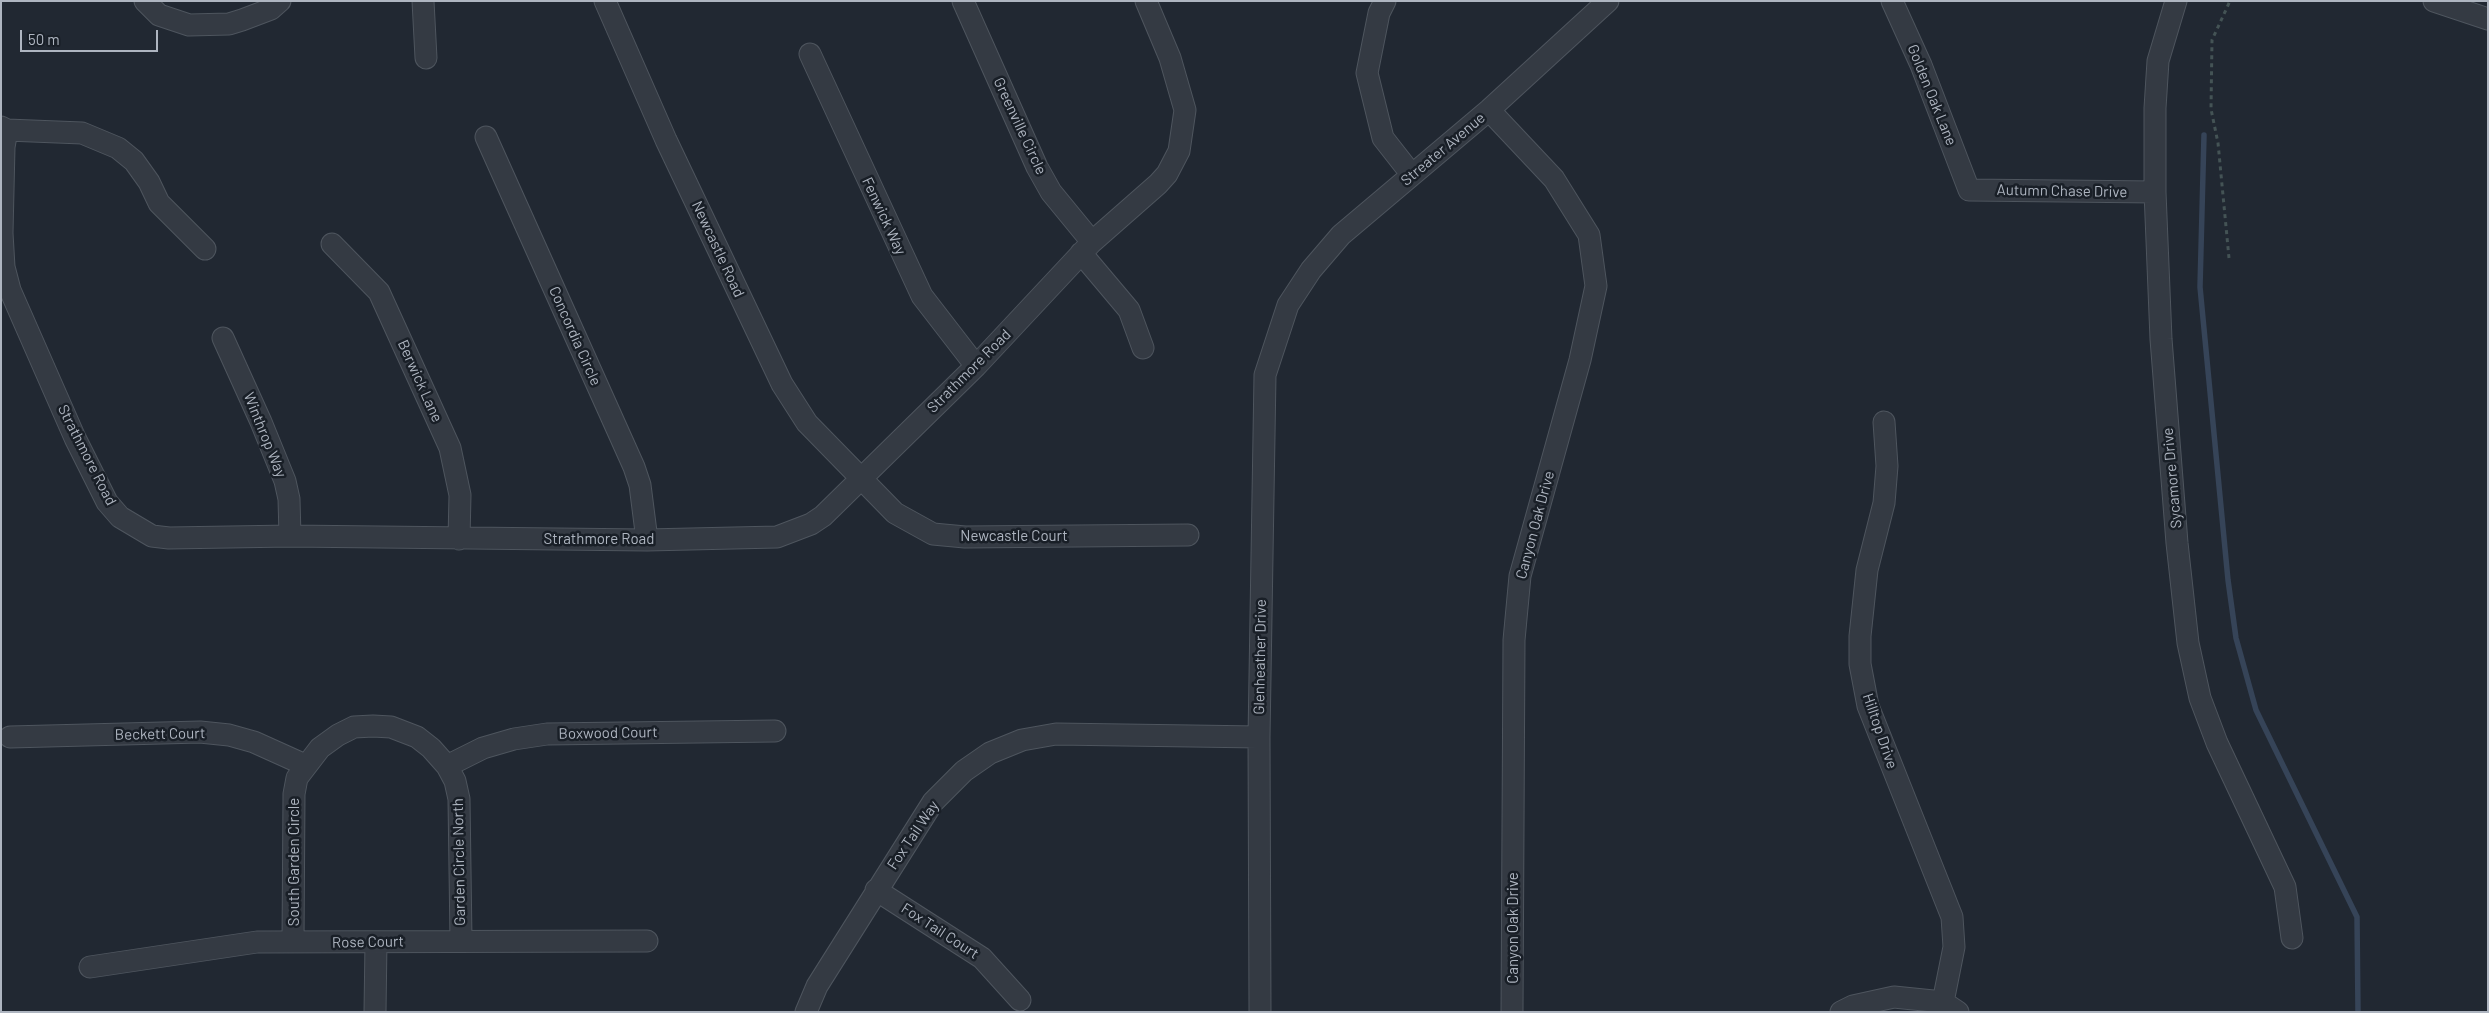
<!DOCTYPE html>
<html>
<head>
<meta charset="utf-8">
<style>
	body { margin:0 }
	#map { position:relative; width:2489px; height:1013px; overflow:hidden; background:#212832; font-family:Barlow,sans-serif }
	canvas { display:block }
	.frame { position:absolute; inset:0; border:2px solid #aeb5c0; pointer-events:none }
	.scale { position:absolute; left:20px; top:30px; width:138px; height:22px; box-sizing:border-box; border:2px solid #aeb5c0; border-top:0; padding-left:6px; font-size:15px; line-height:18px; white-space:nowrap; color:#aeb5c0; -webkit-text-stroke:4px #191f27; paint-order:stroke }
</style>
</head>
<body>
<div id="map">
<canvas width="2489" height="1013"></canvas>
<div class="frame"></div>
<div class="scale">50 m</div>
</div>
<script>
const context = document.querySelector('canvas').getContext('2d');
context.lineJoin = 'round';
const shape = rows => new Path2D(rows.map(r => 'M' + r).join(''));
function trace(path, color, width, dash) { context.strokeStyle = color; context.lineWidth = width; context.lineCap = dash ? 'butt' : 'round'; context.setLineDash(dash || []); context.stroke(path); }
function label(font, color, halo, rows, align = 'center') {
  context.font = font + ' Barlow,sans-serif'; context.lineWidth = 5; context.setLineDash([]); context.textBaseline = 'middle'; context.strokeStyle = halo; context.fillStyle = color; for (const [text, x, y, turn = 0] of rows) {
    context.save(); context.translate(x, y); context.rotate((+turn || 0) * Math.PI / 180); context.textAlign = isNaN(turn) ? turn : align; if (halo) context.strokeText(text, 0, 0); context.fillText(text, 0, 0); context.restore();
  }
}
trace(shape([
	[2204,135,2200,287,2228,580,2236,638,2256,710,2357,917,2358,1012]
]), '#364458', 5.5);
const minor = shape([
	[145,1,159,15,189,25,229,24,242,20,271,9,280,1],
	[423,1,426,58],
	[605,1,666,140,782,384,807,423,895,513,933,534,965,537,1188,535],
	[963,1,1037,167,1051,192,1092,242],
	[1385,1,1379,13,1367,73,1383,138,1412,175],
	[1892,1,1921,65,1969,190,2155,192],
	[2176,1,2158,61,2155,108,2155,192,2161,339,2177,543,2188,643,2200,698,2217,743,2285,887,2292,938],
	[2434,1,2488,19],
	[810,54,922,296,976,366],
	[1489,110,1554,179,1589,235,1596,286,1580,360,1520,576,1514,640,1512,1012],
	[1,127,7,130,82,133,118,148,134,161,149,182,159,203,205,249],
	[7,130,4,147,2,233,4,267,10,290,75,438,107,502,120,517,152,536,169,538,290,536,647,540,777,537,811,524,823,516,976,366,1092,242,1158,184,1167,174,1179,151,1185,110,1170,58,1146,1],
	[486,137,634,467,640,485,647,540],
	[332,244,379,292,450,448,460,495,459,539],
	[1081,253,1129,310,1143,348],
	[223,338,261,422,285,481,289,499,290,536],
	[1884,422,1887,466,1884,503,1867,570,1860,636,1860,664,1868,706,1952,917,1954,947,1943,1002],
	[10,737,200,732,229,735,254,742,305,765],
	[447,766,483,748,514,739,547,734,775,731],
	[876,890,982,958,1020,1000],
	[293,942,294,794,297,778,320,748,338,735,354,727,373,726,391,727,417,737,431,748,447,766,455,781,459,799,461,940],
	[90,967,257,942,647,941],
	[375,1012,376,942],
	[806,1012,817,986,933,802,964,771,990,753,1022,740,1056,734,1259,737],
	[1260,1012,1259,737,1265,375,1288,305,1311,270,1341,235,1489,110,1608,1],
	[1841,1012,1853,1006,1894,997,1943,1002,1958,1012]
]);
trace(minor, '#4e555e', 23);
trace(shape([
	[2229,258,2218,143,2211,109,2212,40,2230,1]
]), '#445355', 3, [4, 4]);
trace(minor, '#343a43', 21);
label('15px', '#aeb5c0', '#191f27', [
	["Golden Oak Lane",1932,95,68],
	["Greenville Circle",1020,126,65],
	["Streater Avenue",1443,149,-40],
	["Autumn Chase Drive",2062,191,1],
	["Fenwick Way",884,216,65],
	["Newcastle Road",718,249,65],
	["Concordia Circle",575,336,66],
	["Strathmore Road",969,371,-45],
	["Berwick Lane",420,381,66],
	["Winthrop Way",265,435,68],
	["Strathmore Road",87,455,63],
	["Sycamore Drive",2172,478,-95],
	["Canyon Oak Drive",1535,525,-75],
	["Newcastle Court",1014,536],
	["Strathmore Road",599,539],
	["Glenheather Drive",1260,657,-89],
	["Hilltop Drive",1880,731,71],
	["Boxwood Court",608,733,-1],
	["Beckett Court",160,734,-1],
	["Fox Tail Way",913,835,-56],
	["South Garden Circle",294,862,-90],
	["Garden Circle North",459,862,-91],
	["Canyon Oak Drive",1513,928,-90],
	["Fox Tail Court",940,931,33],
	["Rose Court",368,942,-1]
]);
</script>
</body>
</html>
